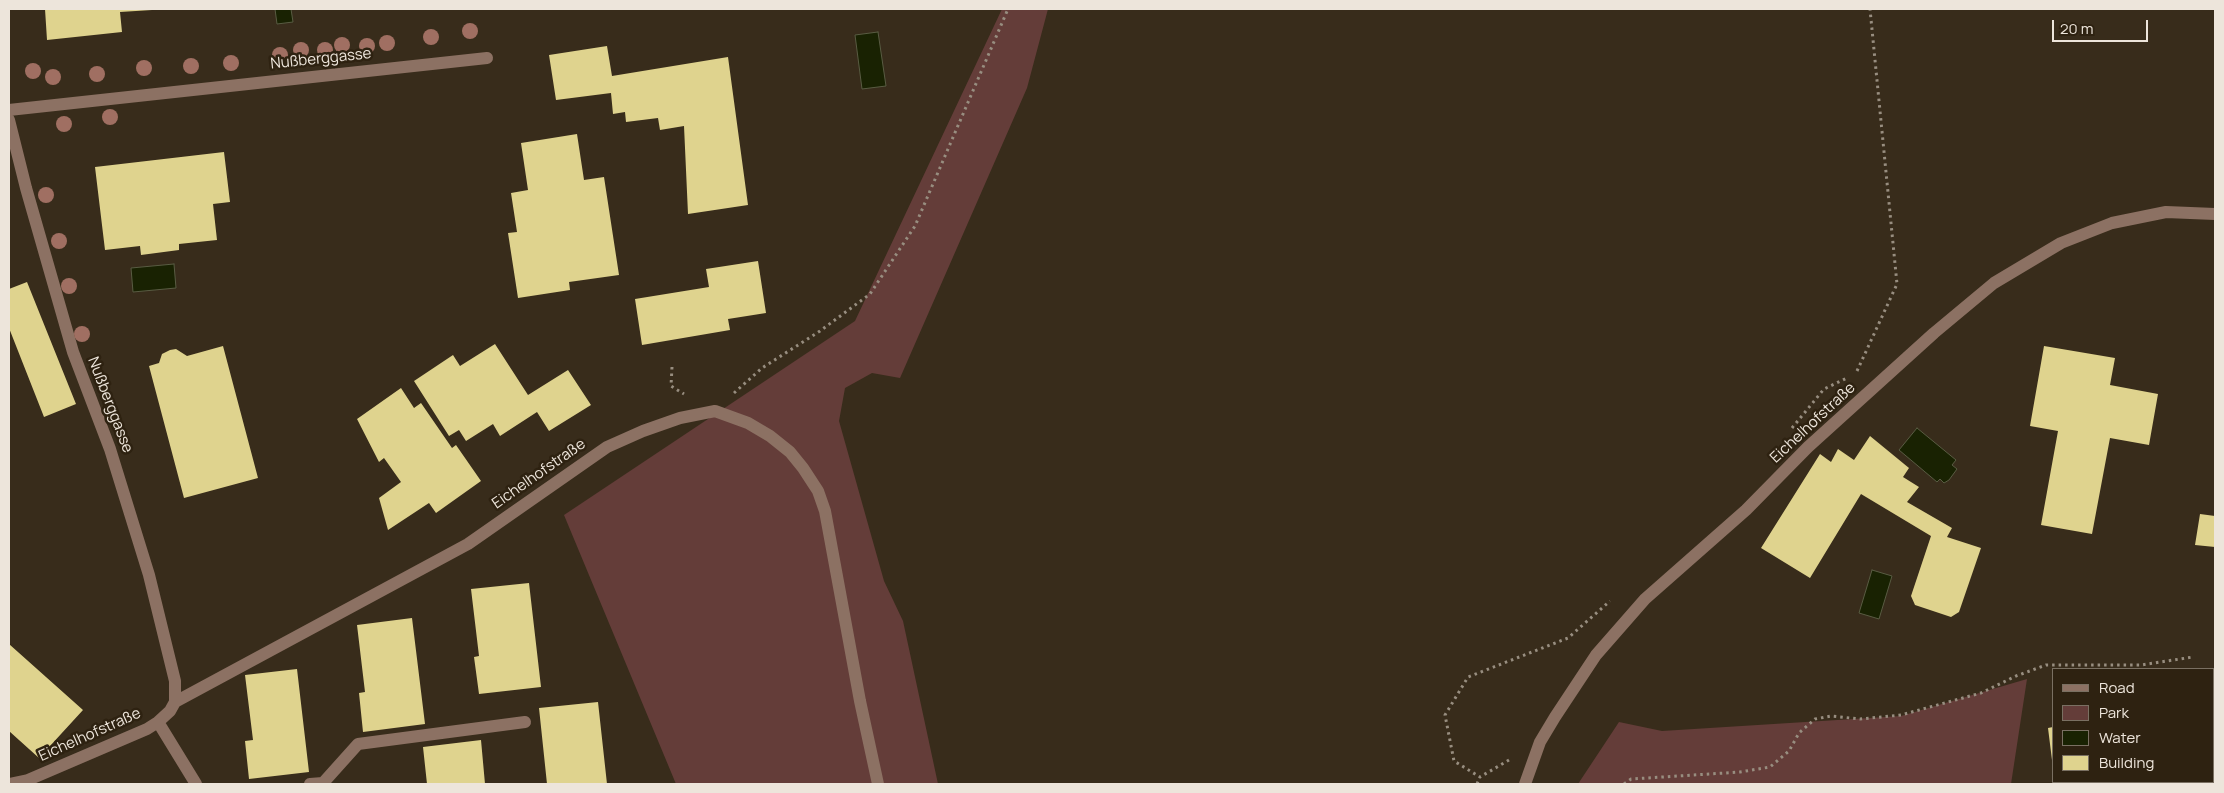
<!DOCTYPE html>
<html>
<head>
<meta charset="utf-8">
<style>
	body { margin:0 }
	#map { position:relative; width:2224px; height:793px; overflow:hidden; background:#382c1b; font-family:Manrope,sans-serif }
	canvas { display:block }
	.frame { position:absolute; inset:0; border:10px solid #ede5db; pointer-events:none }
	.legend { position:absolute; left:2052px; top:668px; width:162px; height:115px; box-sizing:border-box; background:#2e2211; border:1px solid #7a7062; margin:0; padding:6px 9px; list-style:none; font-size:15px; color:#ede5db }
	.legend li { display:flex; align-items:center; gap:10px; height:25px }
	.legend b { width:25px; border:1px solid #7a7062 }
	.scale { position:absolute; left:2052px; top:20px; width:96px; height:22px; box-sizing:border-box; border:2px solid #ede5db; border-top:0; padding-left:6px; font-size:15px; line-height:18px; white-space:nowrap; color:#ede5db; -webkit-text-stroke:4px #2e2211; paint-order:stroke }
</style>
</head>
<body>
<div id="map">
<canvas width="2224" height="793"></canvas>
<div class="frame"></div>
<ul class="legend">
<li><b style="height:6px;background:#8c7163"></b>Road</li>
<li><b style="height:14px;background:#643d39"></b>Park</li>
<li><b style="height:14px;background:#192202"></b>Water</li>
<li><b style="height:14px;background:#dfd38e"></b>Building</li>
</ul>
<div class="scale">20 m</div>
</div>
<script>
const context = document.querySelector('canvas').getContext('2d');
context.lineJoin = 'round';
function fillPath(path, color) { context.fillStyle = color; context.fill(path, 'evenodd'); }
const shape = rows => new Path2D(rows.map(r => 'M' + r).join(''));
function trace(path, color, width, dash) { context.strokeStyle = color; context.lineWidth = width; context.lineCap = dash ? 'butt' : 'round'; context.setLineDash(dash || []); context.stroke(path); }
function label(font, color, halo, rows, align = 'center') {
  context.font = font + ' Manrope,sans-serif'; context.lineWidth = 5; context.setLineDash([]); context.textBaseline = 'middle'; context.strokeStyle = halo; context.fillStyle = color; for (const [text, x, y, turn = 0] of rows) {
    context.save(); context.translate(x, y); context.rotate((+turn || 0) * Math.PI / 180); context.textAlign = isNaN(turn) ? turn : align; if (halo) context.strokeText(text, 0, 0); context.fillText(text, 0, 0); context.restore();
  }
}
fillPath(shape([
	[1002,9,1048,9,1027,88,900,378,872,373,845,388,839,421,884,581,903,621,938,784,676,784,564,515,855,321],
	[2027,679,2011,784,1578,784,1619,722,1662,731,1901,716]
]), '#643d39');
const water = shape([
	[275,9,291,9,293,22,277,24,275,9],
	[878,32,886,86,862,89,855,35,878,32],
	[174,264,176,288,133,292,131,268,174,264],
	[1917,428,1956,460,1952,465,1957,469,1949,480,1944,483,1940,479,1937,482,1899,450,1917,428],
	[1872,570,1892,576,1879,619,1859,613,1872,570]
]);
fillPath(water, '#192202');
trace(water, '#595c43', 1);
fillPath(shape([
	[45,9,152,9,152,10,120,12,122,32,47,40],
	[607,46,612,76,728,57,748,205,688,214,684,126,660,130,658,118,626,122,625,112,613,114,611,93,556,100,549,55],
	[577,134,584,180,604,177,619,275,569,282,570,290,518,298,508,233,517,232,511,193,528,190,521,143],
	[224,152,230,202,213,204,217,240,179,244,179,250,141,255,140,246,105,250,95,167],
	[758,261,766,313,728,319,730,330,642,345,635,299,709,287,706,269],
	[27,282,76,404,44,417,9,328,9,289],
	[495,344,528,395,568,370,591,405,549,431,537,412,500,436,493,424,466,441,459,430,449,436,414,381,453,355,460,366],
	[223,346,258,478,184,498,149,366,159,363,162,354,170,350,176,349,187,356],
	[2044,346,2115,358,2110,385,2158,394,2149,445,2110,438,2092,534,2041,525,2058,431,2030,426],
	[401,388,414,408,421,403,452,448,456,445,481,481,436,513,429,503,388,530,379,498,401,482,384,458,379,462,357,419],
	[1870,436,1909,468,1903,477,1919,487,1907,502,1952,528,1947,537,1981,548,1959,612,1951,617,1915,605,1911,596,1931,536,1861,494,1810,578,1761,548,1820,454,1831,462,1838,449,1854,460],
	[2200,514,2215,516,2215,547,2195,545],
	[529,583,541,687,479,694,474,657,479,656,471,589],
	[412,618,425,724,363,732,359,693,365,692,357,625],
	[9,644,83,710,39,758,9,731],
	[297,669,309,772,249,779,245,741,253,740,245,675],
	[598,702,607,784,547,784,539,708],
	[2053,727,2053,759,2052,760,2048,728],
	[481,740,485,784,427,784,423,747]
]), '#dfd38e');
trace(shape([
	[672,367,671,386,684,394],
	[1857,371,1897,284,1870,9],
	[734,393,762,368,820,331,870,294,915,226,1008,9],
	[1792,428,1824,389,1847,378],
	[1509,760,1480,777,1454,761,1445,715,1468,677,1568,638,1610,601],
	[1477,784,1480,777],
	[1624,784,1631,779,1740,772,1770,767,1789,751,1799,733,1815,719,1831,716,1860,719,1901,715,1981,693,2016,676,2046,665,2141,665,2193,657]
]), '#988e80', 3, [2.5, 4]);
trace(shape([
	[9,110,487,58],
	[9,120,26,188,73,352,110,449,149,575,175,681,175,702],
	[158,722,196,784],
	[9,784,28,780,147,729,158,722,170,711,175,702,468,544,607,447,643,431,680,418,715,411,748,423,770,436,790,452,803,468,818,491,825,511,860,701,878,784],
	[310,784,323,783,358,744,525,722],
	[1525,784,1540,742,1555,717,1596,655,1645,599,1746,510,1808,447,1934,333,1994,283,2061,243,2112,223,2166,212,2215,214]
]), '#8c7163', 12);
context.fillStyle = '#a06f62';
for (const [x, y] of [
	[470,31],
	[431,37],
	[387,43],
	[342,45],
	[367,46],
	[301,50],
	[325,50],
	[280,55],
	[231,63],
	[191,66],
	[144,68],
	[33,71],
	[97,74],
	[53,77],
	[110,117],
	[64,124],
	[46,195],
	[59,241],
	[69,286],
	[82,334]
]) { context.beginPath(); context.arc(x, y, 8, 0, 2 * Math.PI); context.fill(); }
label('15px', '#ede5db', '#2e2211', [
	["Nußberggasse",321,59,-6],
	["Nußberggasse",110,405,69],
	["Eichelhofstraße",1813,423,-43],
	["Eichelhofstraße",539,474,-35],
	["Eichelhofstraße",90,735,-24]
]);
</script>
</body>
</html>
